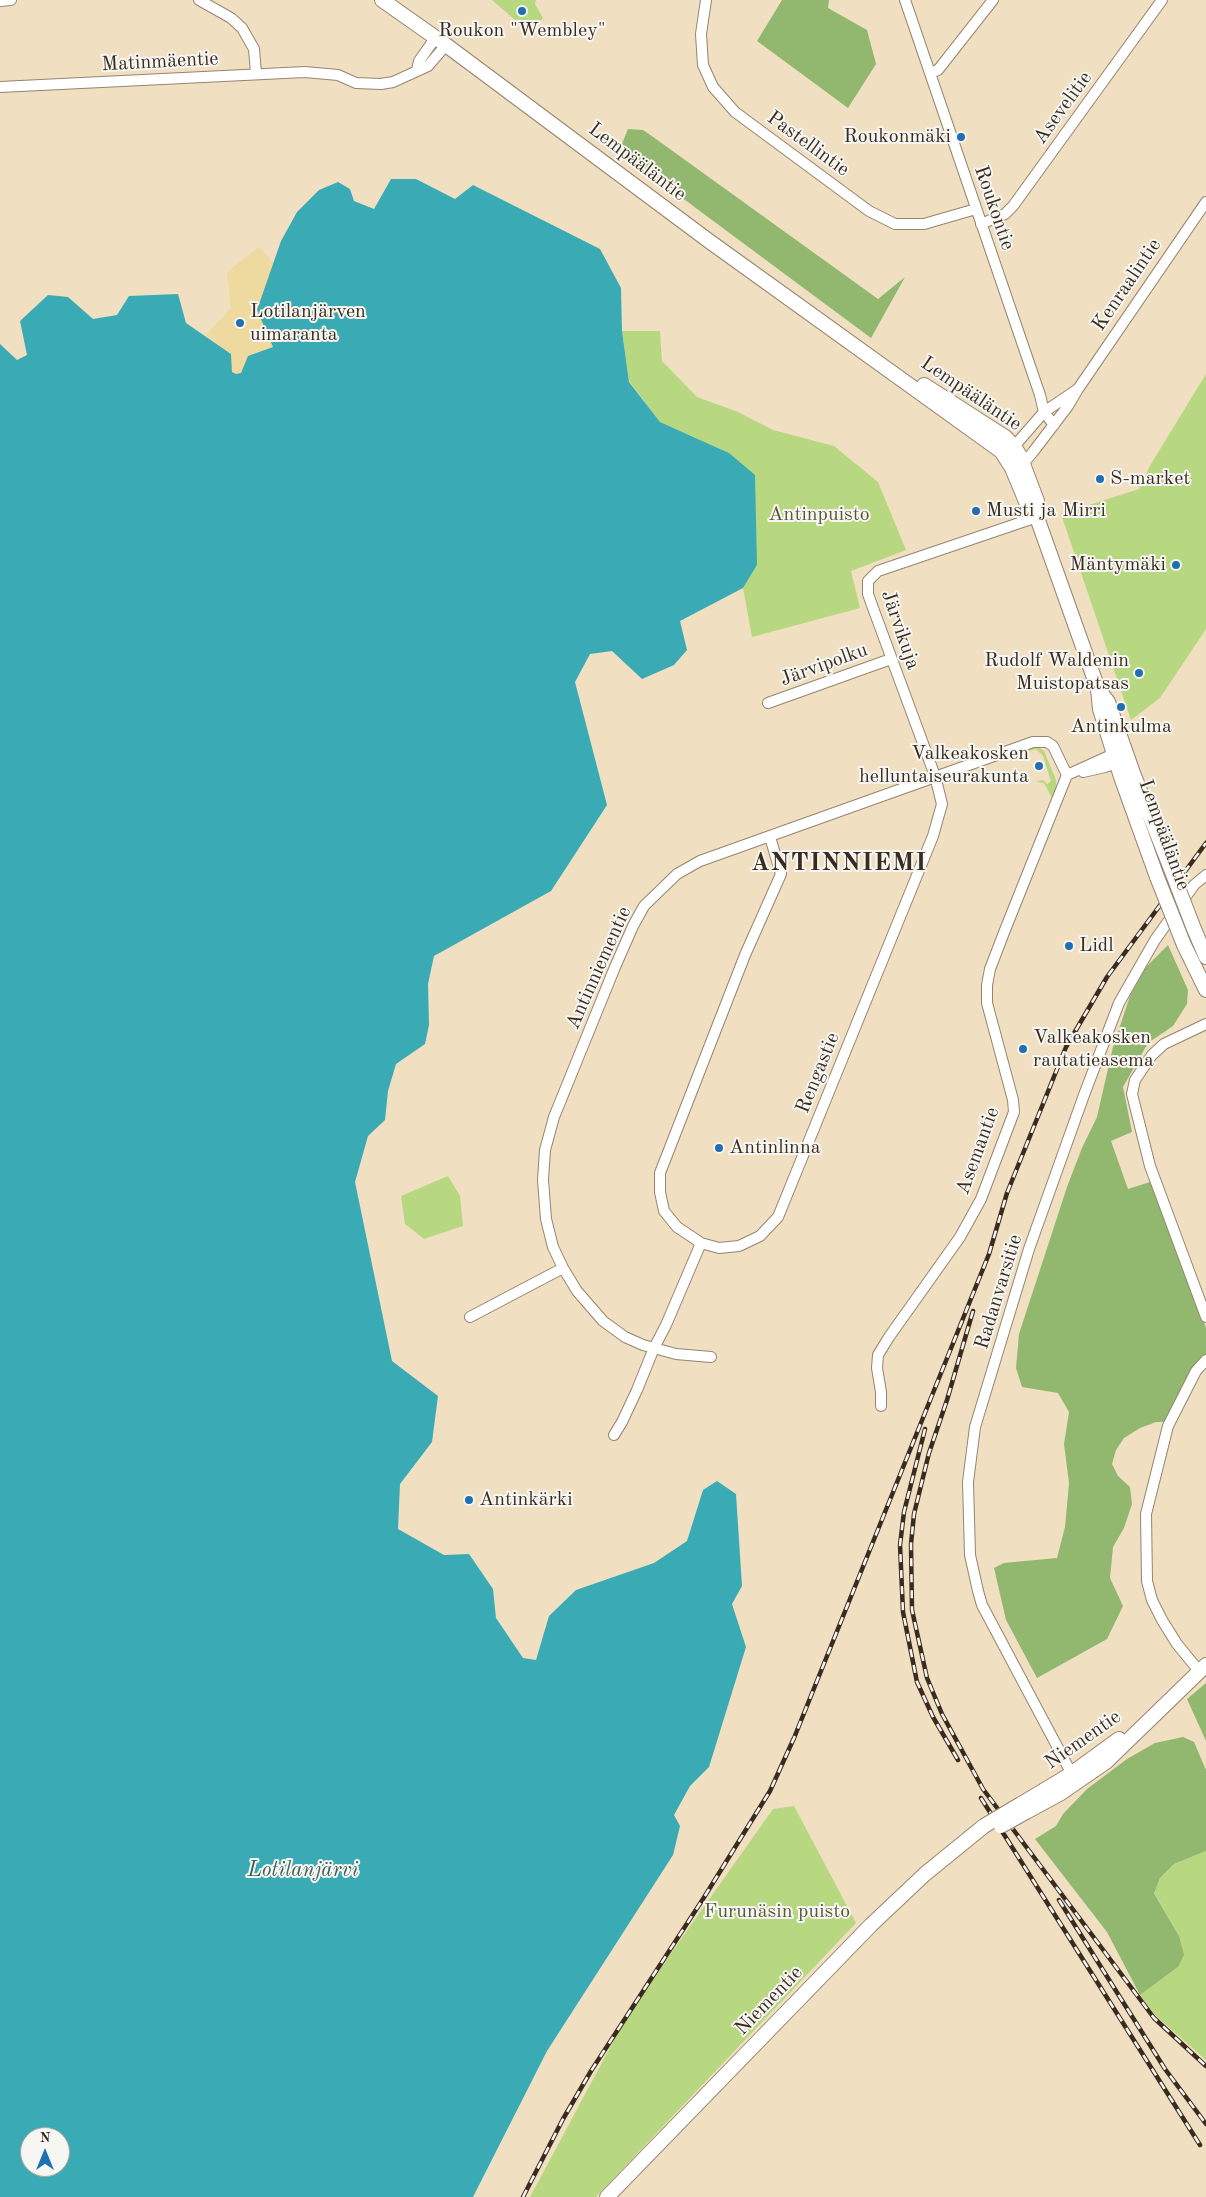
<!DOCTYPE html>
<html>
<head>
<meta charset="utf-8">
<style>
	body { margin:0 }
	#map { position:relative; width:1206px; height:2197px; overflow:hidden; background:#f0dfc1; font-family:"Old Standard TT",serif }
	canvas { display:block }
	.north { position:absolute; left:20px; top:2127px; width:50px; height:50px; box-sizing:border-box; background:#f6f6f2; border:1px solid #aba49d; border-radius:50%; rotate:0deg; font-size:14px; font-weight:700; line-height:20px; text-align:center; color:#3b2a1e }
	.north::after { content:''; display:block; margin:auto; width:18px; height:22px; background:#1f6fb2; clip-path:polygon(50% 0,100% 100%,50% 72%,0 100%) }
</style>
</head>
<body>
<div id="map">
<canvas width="1206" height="2197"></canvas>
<div class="north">N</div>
</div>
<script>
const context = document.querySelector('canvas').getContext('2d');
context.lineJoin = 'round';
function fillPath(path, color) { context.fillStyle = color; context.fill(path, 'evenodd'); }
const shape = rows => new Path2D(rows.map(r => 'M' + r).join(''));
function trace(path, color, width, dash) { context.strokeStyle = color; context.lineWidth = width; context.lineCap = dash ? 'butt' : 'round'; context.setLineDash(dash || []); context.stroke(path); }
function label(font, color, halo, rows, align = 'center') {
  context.font = font + ' "Old Standard TT",serif'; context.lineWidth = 4; context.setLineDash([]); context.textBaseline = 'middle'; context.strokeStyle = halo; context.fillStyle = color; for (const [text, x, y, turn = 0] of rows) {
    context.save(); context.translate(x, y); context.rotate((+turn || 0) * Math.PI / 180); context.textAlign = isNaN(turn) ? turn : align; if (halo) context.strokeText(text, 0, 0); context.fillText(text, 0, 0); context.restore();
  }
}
fillPath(shape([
	[492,0,536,0,535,4,543,18,534,28,515,20],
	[622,331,660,331,662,361,697,397,738,412,773,430,834,446,878,482,906,550,851,571,860,608,752,637,743,588,757,565,729,453,660,422,629,381],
	[1206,374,1206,629,1160,698,1131,720,1061,514,1139,489,1151,464],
	[1036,745,1044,751,1056,780,1056,787,1052,798,1044,783,1036,782,1043,780,1047,784,1051,781,1043,756,1036,749,1004,759,1003,757],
	[448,1176,460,1196,463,1226,424,1239,405,1224,401,1196],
	[794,1806,856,1923,596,2197,530,2197,628,2014,773,1809],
	[1206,1851,1206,2060,1155,2015,1140,1995,1178,1967,1179,1936,1154,1892,1160,1878,1174,1864]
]), '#b7d880');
fillPath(shape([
	[782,0,829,0,828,8,867,30,876,64,848,108,757,41],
	[628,129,643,130,649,134,878,299,905,277,871,338,619,151],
	[1168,945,1188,990,1187,1004,1173,1026,1148,1043,1123,1087,1132,1132,1111,1141,1128,1189,1150,1182,1206,1328,1206,1354,1193,1369,1169,1422,1156,1422,1140,1428,1124,1438,1116,1450,1112,1464,1118,1476,1130,1487,1132,1504,1124,1528,1113,1547,1110,1578,1123,1606,1107,1639,1037,1678,1006,1620,994,1568,1004,1563,1057,1558,1065,1527,1069,1483,1064,1444,1069,1412,1058,1393,1022,1387,1016,1368,1019,1334,1067,1187,1082,1148,1097,1117,1113,1047,1130,996,1146,967],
	[1206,1683,1206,1741,1187,1699],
	[1183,1737,1194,1742,1206,1770,1206,1851,1174,1864,1160,1878,1154,1893,1179,1936,1184,1955,1178,1967,1140,1995,1107,1932,1035,1839,1056,1826,1063,1814,1087,1789,1127,1759,1155,1743]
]), '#91b86e');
fillPath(shape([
	[259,247,274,263,258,310,273,347,248,356,242,373,236,374,232,372,231,354,206,335,231,308,227,272]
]), '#eeda9e');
fillPath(shape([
	[391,179,416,179,455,199,473,185,600,249,621,288,622,331,629,382,660,422,729,453,755,475,757,565,743,588,680,621,687,650,674,665,642,679,612,651,590,654,575,682,607,805,551,891,434,956,428,984,429,1025,425,1044,396,1064,388,1091,385,1120,368,1136,355,1182,392,1361,438,1396,432,1442,400,1484,398,1529,444,1555,469,1554,493,1589,496,1618,523,1658,536,1660,549,1616,576,1590,654,1563,687,1541,703,1490,717,1481,736,1494,742,1586,732,1604,746,1647,709,1767,690,1786,674,1815,680,1826,673,1855,547,2051,473,2197,0,2197,0,344,17,360,27,355,20,321,48,295,68,297,93,319,117,315,129,296,178,294,186,323,231,354,232,372,236,374,241,373,248,356,273,347,257,310,281,241,297,212,319,190,338,182,350,189,354,201,374,209],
	[30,2137,60,2137,60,2167,30,2167]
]), '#3aabb4');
const minor = shape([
	[199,0,231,18,242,28,254,49,256,73],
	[706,0,701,34,703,65,713,87,735,112,869,211,895,224,924,224,976,209],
	[905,0,1040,395,1044,412,1054,425],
	[0,1,11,0],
	[417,70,419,61,436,37],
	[930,73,938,70,993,0],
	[0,87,305,72,338,75,356,83,381,84,393,82,428,66,446,45],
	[981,224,1005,214,1013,206,1162,0],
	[1011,450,1044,412,1078,389],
	[1019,465,1023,464,1033,452,1068,406,1078,389,1206,202],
	[768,703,891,659],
	[1083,772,1105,767,1117,763],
	[1067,775,1118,752],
	[770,837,781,874,745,955,660,1173,660,1192,664,1211,677,1227,701,1243,719,1248,739,1246,760,1236,778,1217,933,836,942,804,935,776,873,608,868,594,868,581,878,571,1037,517],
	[1206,1024,1164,1044,1152,1055,1135,1080,1132,1094,1150,1166,1206,1317],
	[470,1317,563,1268],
	[711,1357,676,1354,643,1345,625,1337,603,1321,577,1291,563,1268,553,1247,546,1219,543,1180,545,1150,554,1117,615,967,633,926,644,906,677,874,700,861,1033,742,1047,742,1053,746,1067,775],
	[881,1406,881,1392,877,1368,878,1355,889,1337,960,1237,981,1199,1014,1112,1013,1100,987,1003,987,985,990,969,1005,930,1067,775],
	[614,1435,622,1422,637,1390,654,1348,666,1325,701,1243],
	[1199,1671,1177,1644,1162,1620,1152,1600,1147,1581,1146,1514,1168,1426,1196,1371,1206,1360],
	[1075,1780,982,1605,978,1591,970,1555,968,1482,975,1427,1029,1249,1084,1095,1119,1003,1155,940,1194,885,1206,875]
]);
const major = shape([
	[382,0,446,45,709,241,1001,451,1012,468,1027,504,1035,512,1098,689,1100,709,1121,777,1157,877],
	[924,385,1005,437,1014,446,1020,456,1037,501,1035,512],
	[1098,689,1108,702,1133,773,1169,864],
	[1194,929,1206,957],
	[1184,945,1206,990],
	[1021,1804,1071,1774,1119,1739],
	[1026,1812,1061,1793,1106,1762,1206,1665],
	[607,2197,871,1925,925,1874,984,1826]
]);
trace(minor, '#968470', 12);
trace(major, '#968470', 16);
trace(minor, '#fff', 10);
trace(major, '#fff', 14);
const rail = shape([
	[973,1311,947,1400,929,1453,914,1514,911,1544,912,1610,927,1678,942,1714,983,1789,1154,2018,1206,2066],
	[925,1429,904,1512,900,1545,903,1612,917,1682,933,1717,958,1760],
	[981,1798,1200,2145],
	[1059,1900,1165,2069,1206,2124],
	[523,2197,563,2119,591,2071,703,1899,770,1791,794,1738,989,1254,1007,1193,1066,1047,1107,977,1206,843]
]);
trace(rail, '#3b2a1e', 4.5);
trace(rail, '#f6f6f2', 2.5, [8]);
const majorBridge = shape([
	[1169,864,1194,929],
	[1157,877,1184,945],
	[984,1826,1021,1804],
	[1001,1826,1026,1812]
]);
trace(majorBridge, '#968470', 16, []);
trace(majorBridge, '#fff', 14);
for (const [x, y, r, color] of [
	[522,11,5,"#1f6fb2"],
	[961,137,5,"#1f6fb2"],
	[240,323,5,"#1f6fb2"],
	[1100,479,5,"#1f6fb2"],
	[976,511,5,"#1f6fb2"],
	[1176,565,5,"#1f6fb2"],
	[1139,673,5,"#1f6fb2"],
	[1121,707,5,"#1f6fb2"],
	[1039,766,5,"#1f6fb2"],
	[1069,946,5,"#1f6fb2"],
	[1023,1049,5,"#1f6fb2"],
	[719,1148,5,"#1f6fb2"],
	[469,1500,5,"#1f6fb2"]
]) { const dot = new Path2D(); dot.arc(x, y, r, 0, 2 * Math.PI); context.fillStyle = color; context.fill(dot); trace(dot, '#f6f6f2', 2); }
label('20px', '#3b2a1e', '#f6f6f2', [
	["Roukon \"Wembley\"",522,31,"center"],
	["Roukonmäki",951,137,"right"],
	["Lotilanjärven",250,312],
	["uimaranta",250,335],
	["S-market",1110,479],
	["Musti ja Mirri",986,511],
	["Mäntymäki",1166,565,"right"],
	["Rudolf Waldenin",1129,661,"right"],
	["Muistopatsas",1129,684,"right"],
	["Antinkulma",1121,727,"center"],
	["Valkeakosken",1029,754,"right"],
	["helluntaiseurakunta",1029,777,"right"],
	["Lidl",1079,946],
	["Valkeakosken",1033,1038],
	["rautatieasema",1033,1061],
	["Antinlinna",729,1148],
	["Antinkärki",479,1500]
], 'left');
label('20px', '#3b2a1e', '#f6f6f2', [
	["Matinmäentie",160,62,-3],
	["Asevelitie",1063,108,-54],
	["Pastellintie",808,144,36],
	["Lempääläntie",637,162,37],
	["Roukontie",994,208,71],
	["Kenraalintie",1127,285,-56],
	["Lempääläntie",971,394,34],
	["Järvikuja",900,630,71],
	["Järvipolku",824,665,-20],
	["Lempääläntie",1164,835,70],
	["Antinniementie",599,968,-66],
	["Rengastie",818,1073,-68],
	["Asemantie",978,1151,-70],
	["Radanvarsitie",999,1292,-73],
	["Niementie",1083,1740,-35],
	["Niementie",769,2001,-46]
]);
label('20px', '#5a5636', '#f6f6f2', [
	["Antinpuisto",819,515],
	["Furunäsin puisto",777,1912]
]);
label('italic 21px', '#3b5e5a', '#f6f6f2', [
	["Lotilanjärvi",303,1870]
]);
context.letterSpacing = '1px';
label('bold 25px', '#3b2a1e', '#f6f6f2', [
	["ANTINNIEMI",839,863]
]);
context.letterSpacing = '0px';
</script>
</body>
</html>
